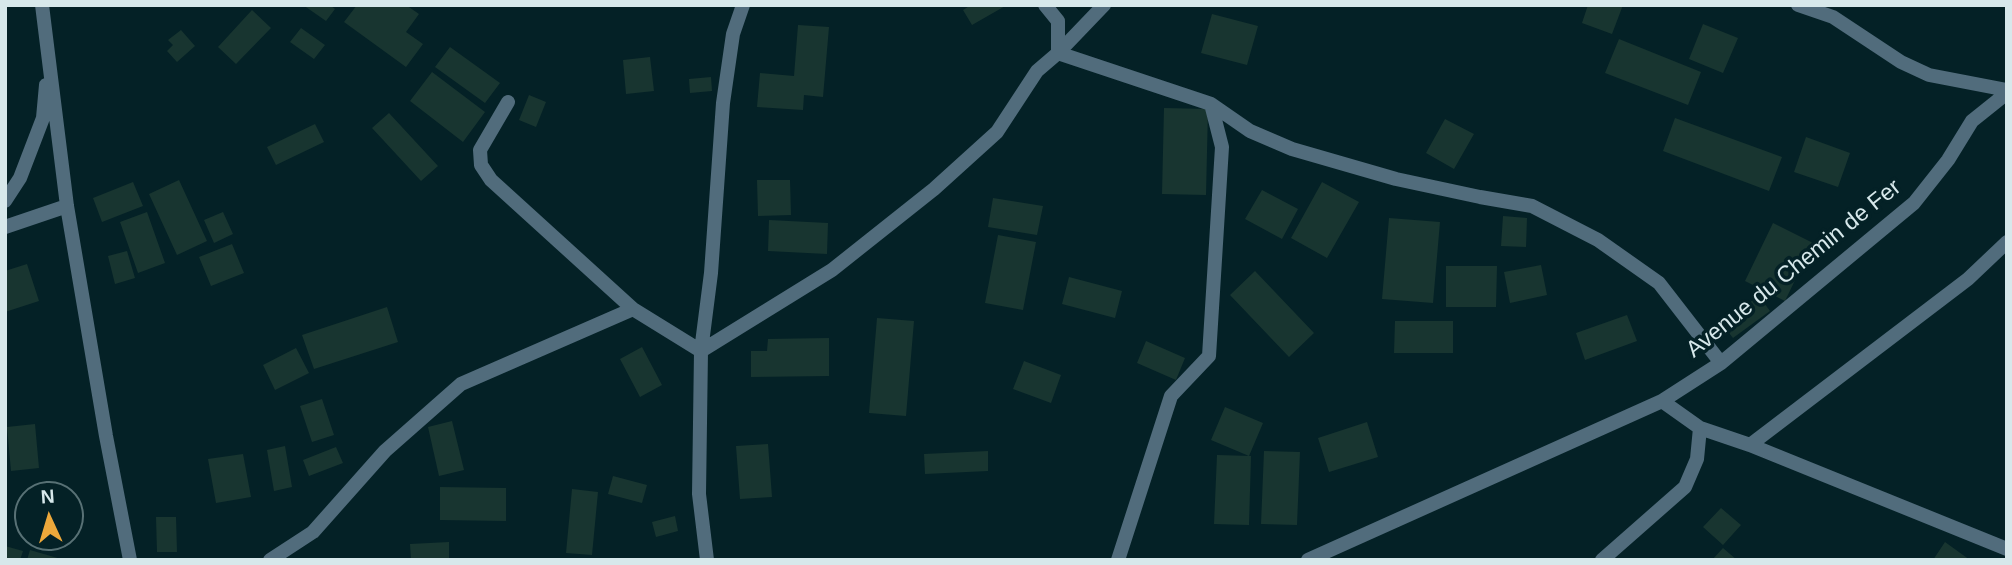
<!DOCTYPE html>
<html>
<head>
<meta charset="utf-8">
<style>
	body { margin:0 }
	#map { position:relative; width:2012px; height:565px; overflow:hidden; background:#042126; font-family:Arial,sans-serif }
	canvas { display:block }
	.frame { position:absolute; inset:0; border:7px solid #d7e8eb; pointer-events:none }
	.north { position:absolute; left:14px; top:481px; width:70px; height:70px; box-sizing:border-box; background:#042126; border:2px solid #587175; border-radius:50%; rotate:356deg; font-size:19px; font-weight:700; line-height:28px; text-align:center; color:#d7e8eb }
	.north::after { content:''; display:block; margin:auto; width:24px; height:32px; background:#eda83b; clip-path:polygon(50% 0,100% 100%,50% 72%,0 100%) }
</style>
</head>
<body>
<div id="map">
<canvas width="2012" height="565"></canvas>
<div class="frame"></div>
<div class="north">N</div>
</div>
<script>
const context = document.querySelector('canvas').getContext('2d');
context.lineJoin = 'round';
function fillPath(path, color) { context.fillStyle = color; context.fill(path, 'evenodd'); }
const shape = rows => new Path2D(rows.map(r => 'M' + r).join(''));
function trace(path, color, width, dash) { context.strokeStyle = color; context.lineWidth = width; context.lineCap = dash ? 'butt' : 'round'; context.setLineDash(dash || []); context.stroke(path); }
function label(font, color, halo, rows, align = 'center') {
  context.font = font + ' Arial,sans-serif'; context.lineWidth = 7; context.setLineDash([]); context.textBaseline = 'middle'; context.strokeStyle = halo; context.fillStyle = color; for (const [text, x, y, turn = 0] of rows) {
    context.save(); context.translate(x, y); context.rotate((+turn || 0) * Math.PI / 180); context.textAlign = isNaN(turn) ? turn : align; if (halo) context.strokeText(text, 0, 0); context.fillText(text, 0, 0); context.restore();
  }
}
fillPath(shape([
	[303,5,330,5,335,9,326,21],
	[357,5,406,5,419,14,406,32,423,44,406,67,344,22],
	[971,5,1007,5,972,25,963,10],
	[1588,5,1623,5,1612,34,1582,23],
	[252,10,271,28,236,64,218,47],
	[1212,14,1258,26,1247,65,1201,53],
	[1703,24,1738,38,1723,73,1689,59],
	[798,25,829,27,823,97,804,95,803,110,757,107,760,73,794,76],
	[301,28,325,45,314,59,290,42],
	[181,30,195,46,177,62,167,51,173,45,168,40],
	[1619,39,1701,72,1688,105,1605,73],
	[450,47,500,83,485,103,435,67],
	[650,57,654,91,626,94,623,60],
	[432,72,485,112,463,142,410,101],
	[711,77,712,91,690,93,689,79],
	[529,95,546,102,536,127,519,120],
	[1164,108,1208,109,1206,195,1162,194],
	[389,113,438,166,421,181,372,128],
	[1675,118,1782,157,1769,191,1663,151],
	[1445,119,1474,134,1454,169,1426,153],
	[315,124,324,142,276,165,267,147],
	[1806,137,1850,153,1838,187,1794,172],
	[179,180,207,241,177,255,149,194],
	[757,180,790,180,791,215,758,216],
	[133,182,143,206,102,222,93,198],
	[1322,182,1359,202,1327,258,1291,238],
	[1262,190,1298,209,1282,239,1245,219],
	[993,198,1043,206,1037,235,988,227],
	[147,212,165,263,138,273,120,222],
	[223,212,233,234,214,243,204,220],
	[1503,216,1527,218,1526,247,1501,246],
	[1389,218,1440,222,1433,303,1382,299],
	[769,220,828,223,827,254,768,251],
	[1773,223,1813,243,1785,301,1745,281],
	[998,235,1036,242,1023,310,985,303],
	[232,244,244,273,211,286,199,257],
	[127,251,135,278,115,284,108,256],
	[27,264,39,301,5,312,5,271],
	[1541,265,1547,295,1510,303,1504,272],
	[1446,266,1497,266,1496,307,1446,307],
	[1255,271,1314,333,1289,357,1230,295],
	[1069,277,1122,291,1115,318,1062,304],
	[1759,296,1770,311,1733,338,1721,323],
	[387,307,398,342,314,369,302,335],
	[1627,315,1637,341,1585,360,1576,333],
	[877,318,914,321,906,416,869,413],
	[1395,321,1453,321,1453,353,1394,353],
	[829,338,829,376,751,377,751,351,767,351,768,339],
	[1146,341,1185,358,1176,380,1137,363],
	[642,347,662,385,640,397,620,359],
	[296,348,309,373,275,390,263,365],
	[1024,361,1061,375,1051,403,1013,389],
	[322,399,334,435,312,442,300,406],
	[1225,407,1263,423,1249,456,1211,440],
	[452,421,464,470,439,476,428,427],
	[1367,422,1378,457,1329,472,1318,438],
	[35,424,39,468,11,471,7,427],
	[768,444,772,497,740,499,736,446],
	[285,446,292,487,274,491,267,450],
	[336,447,343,463,309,476,303,460],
	[988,451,988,471,925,474,924,454],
	[1264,451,1300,452,1297,525,1261,524],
	[243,454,251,497,216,503,208,459],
	[1217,455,1251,456,1249,525,1214,524],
	[613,476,647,485,642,503,608,494],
	[440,487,506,488,506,521,440,520],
	[572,489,598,492,592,555,566,553],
	[1721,508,1741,525,1723,545,1703,527],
	[675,516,678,531,656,537,652,522],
	[156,517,176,517,177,552,157,552],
	[449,542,449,560,411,560,410,544],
	[1945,542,1970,560,1933,560],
	[5,546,23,551,20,560,5,560],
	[1723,548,1737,560,1712,560],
	[30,550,61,559,61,560,27,560]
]), '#183530');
trace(shape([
	[42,5,67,206,106,436,130,560],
	[1045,5,1058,21,1058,53,1211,104,1250,131,1292,149,1396,179,1480,197,1532,206,1598,240,1659,283,1721,363],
	[1798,5,1833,17,1901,62,1929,75,2007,90],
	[508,102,480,150,481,165,491,180,633,309,701,351,832,270,934,189,997,132,1037,71,1058,53,1104,5],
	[5,201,20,178,43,118,46,85],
	[5,227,67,206],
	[1662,401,1700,428,1750,445,2007,549],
	[1750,445,1968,279,2007,242],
	[270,560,313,532,385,451,461,384,633,309],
	[707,560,699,494,701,351,711,273,723,103,733,34,743,5],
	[1118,560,1171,396,1209,356,1222,147,1211,104],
	[1308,560,1662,401,1721,363,1914,203,1948,160,1972,121,2007,93],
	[1602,560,1685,487,1697,459,1700,428]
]), '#516c7c', 14);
label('23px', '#d7e8eb', '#042126', [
	["Avenue du Chemin de Fer",1794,269,-39]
]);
</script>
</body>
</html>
